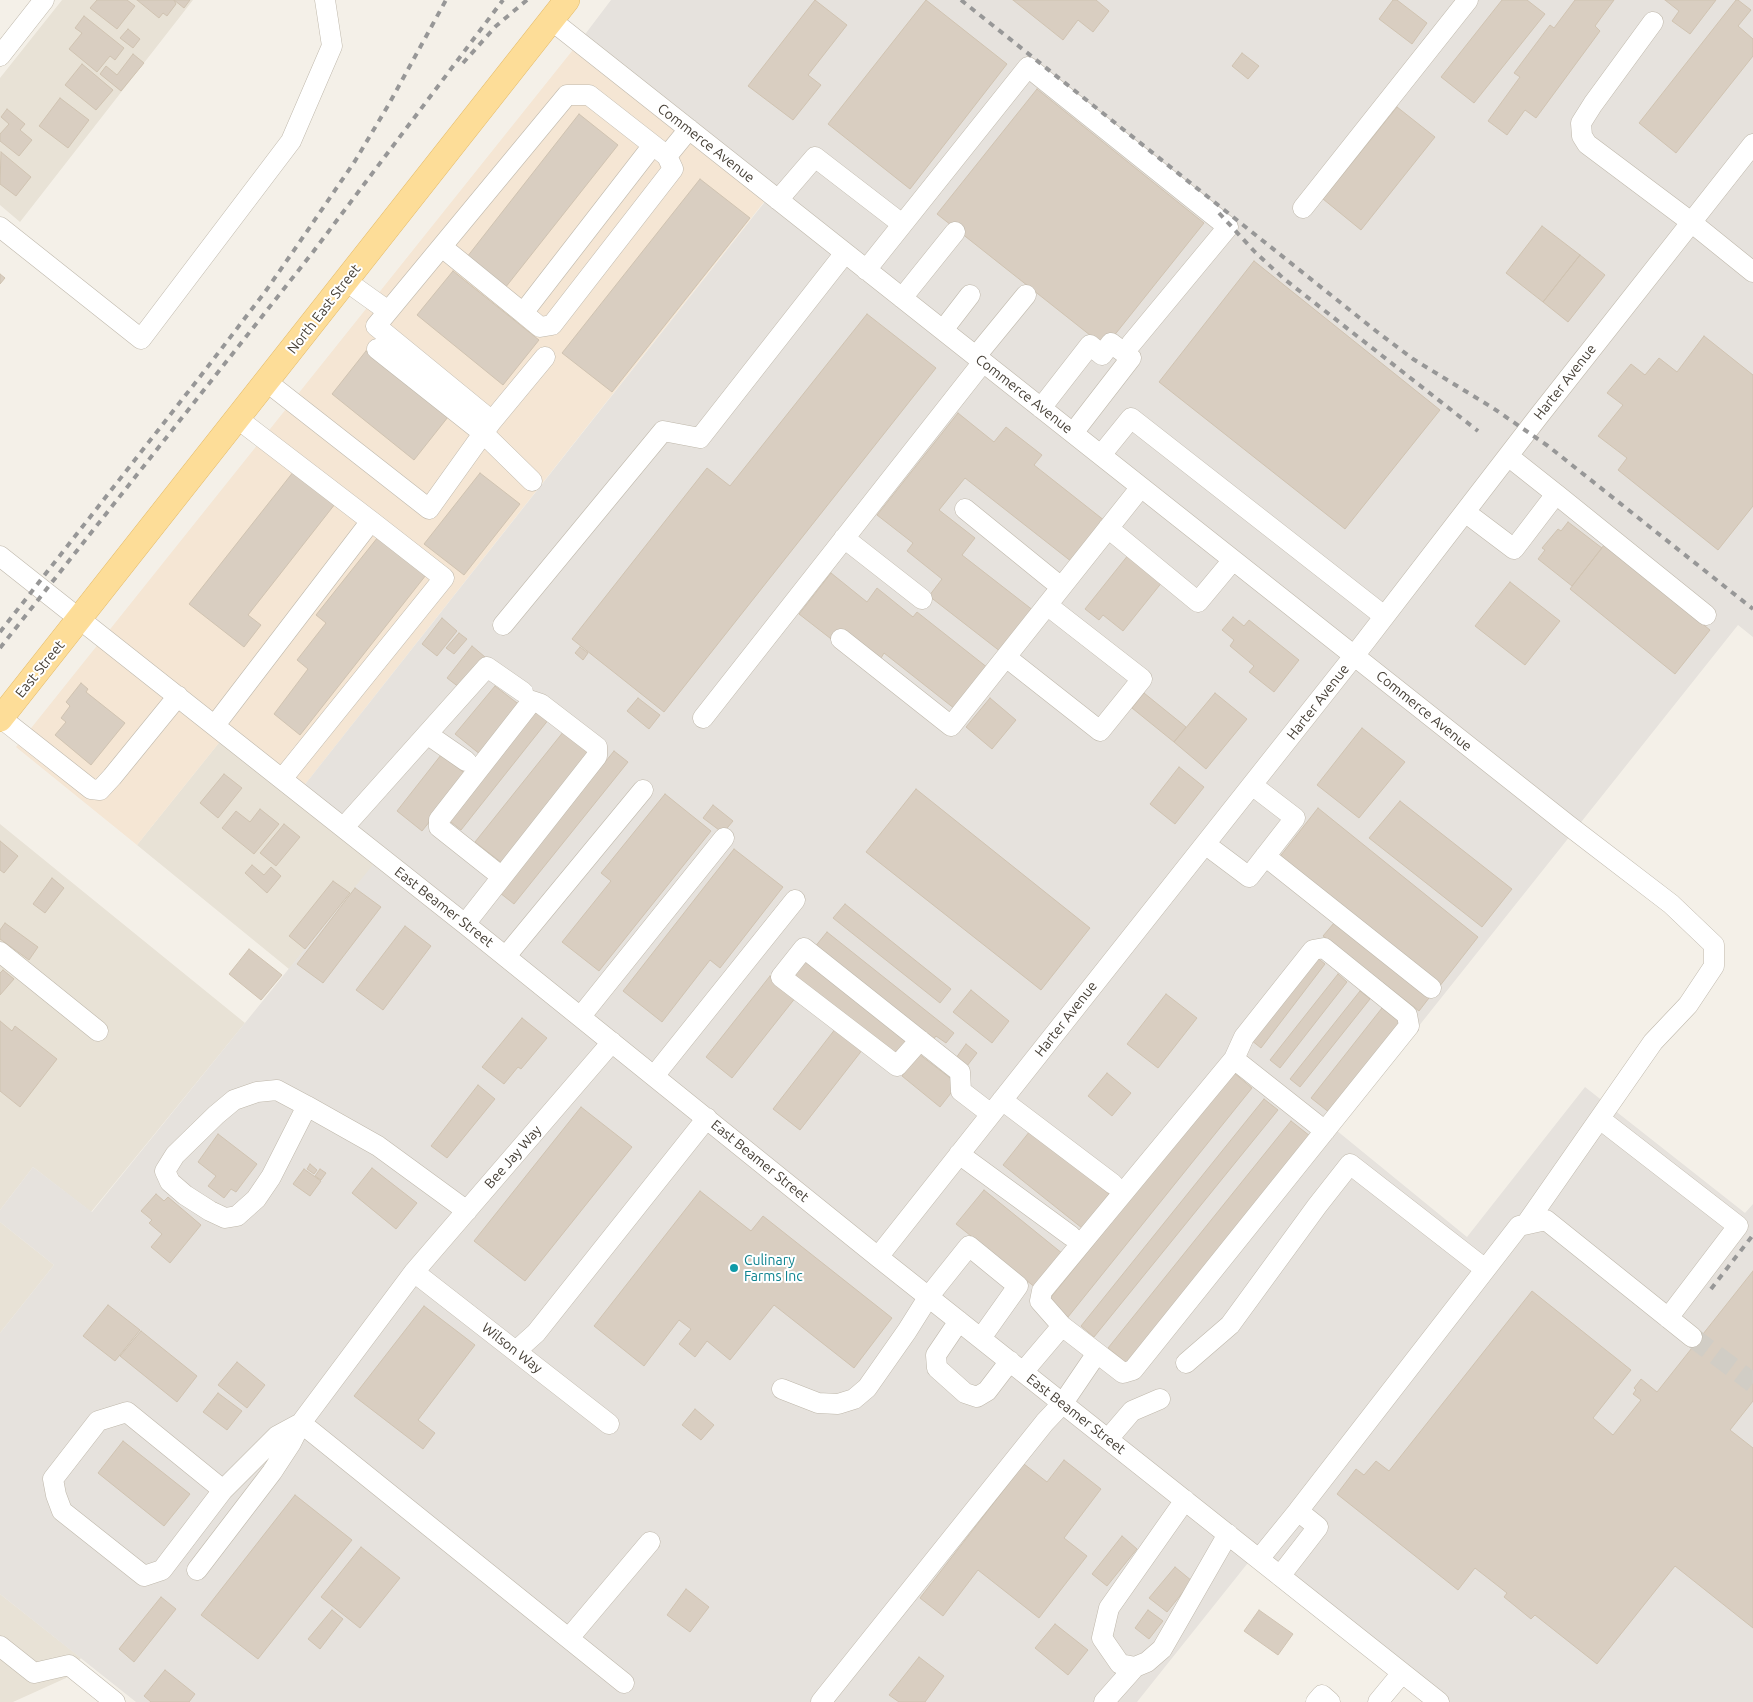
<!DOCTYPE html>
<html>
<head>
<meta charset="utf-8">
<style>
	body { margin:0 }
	canvas { display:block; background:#f4f0e8 }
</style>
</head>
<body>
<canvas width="1753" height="1702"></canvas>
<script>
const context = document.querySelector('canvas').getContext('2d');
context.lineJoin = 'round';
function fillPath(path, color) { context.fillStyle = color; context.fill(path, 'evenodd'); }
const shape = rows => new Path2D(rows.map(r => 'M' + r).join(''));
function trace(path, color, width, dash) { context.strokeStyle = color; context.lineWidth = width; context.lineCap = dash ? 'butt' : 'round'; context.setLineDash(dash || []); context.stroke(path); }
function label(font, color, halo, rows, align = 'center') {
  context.font = font + ' Ubuntu,sans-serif'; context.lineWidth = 4; context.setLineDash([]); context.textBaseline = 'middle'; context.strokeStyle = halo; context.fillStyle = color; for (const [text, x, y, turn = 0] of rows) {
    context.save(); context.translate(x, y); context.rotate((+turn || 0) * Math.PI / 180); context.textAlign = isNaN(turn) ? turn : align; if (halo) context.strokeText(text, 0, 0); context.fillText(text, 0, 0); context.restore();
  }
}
fillPath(shape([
	[62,0,193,0,20,222,0,205,0,78],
	[226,734,381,856,289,969,137,845],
	[0,824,245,1023,91,1212,33,1167,0,1210],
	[0,1222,54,1265,0,1333],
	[0,1594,81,1658,66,1678,13,1702,0,1702]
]), '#e8e2d6');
fillPath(shape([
	[580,41,771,193,299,792,226,734,137,845,16,747]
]), '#f5e6d4');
fillPath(shape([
	[611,0,1753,0,1753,637,1738,625,1336,1130,1467,1237,1585,1087,1745,1213,1753,1204,1753,1702,1441,1702,1255,1554,1137,1702,136,1702,0,1594,0,1333,54,1265,0,1222,0,1210,33,1167,92,1212,380,856,299,792,771,194,580,41]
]), '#e6e2dd');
const building = shape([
	[97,0,127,0,135,6,117,29,90,8,97,0],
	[137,0,174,0,176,4,167,16,163,13,159,18,137,0],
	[174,0,190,0,184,8,174,0],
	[815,0,847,25,808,75,821,85,793,120,748,86,815,0],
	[926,0,1007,64,910,189,828,124,926,0],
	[1013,0,1096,0,1109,11,1093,32,1078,20,1063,40,1013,0],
	[1393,0,1397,0,1427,23,1412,44,1379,19,1393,0],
	[1502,0,1527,0,1545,14,1474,103,1441,77,1502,0],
	[1575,0,1614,0,1595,26,1600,31,1536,118,1525,110,1507,135,1488,121,1520,77,1514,73,1550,25,1554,28,1575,0],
	[1665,0,1716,0,1690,34,1672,21,1679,11,1665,0],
	[1736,0,1738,0,1751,10,1738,26,1753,39,1753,56,1676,153,1639,123,1736,0],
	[84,16,124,48,115,60,110,56,97,72,69,49,82,33,75,28,84,16],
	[128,29,140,39,133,48,120,38,128,29],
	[1242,53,1259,66,1248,79,1232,66,1242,53],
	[133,54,144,63,121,91,100,74,106,66,117,75,133,54],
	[82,64,113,90,96,110,65,85,82,64],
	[1037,89,1204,223,1105,347,937,214,1037,89],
	[60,98,89,120,68,148,39,126,60,98],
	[1397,107,1435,137,1361,230,1323,199,1397,107],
	[7,109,25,124,20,130,32,140,19,156,0,141,0,134,9,124,1,117,7,109],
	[579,114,618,145,505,288,467,257,579,114],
	[1,152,31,177,16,196,0,184,1,152],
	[700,179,750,218,612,392,562,353,700,179],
	[1542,226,1580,255,1543,302,1506,273,1542,226],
	[1580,255,1605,275,1568,322,1543,302,1580,255],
	[1254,261,1440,410,1345,529,1159,382,1254,261],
	[453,271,539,340,503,385,417,315,453,271],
	[0,274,5,278,0,284,0,274],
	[867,314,936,368,664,712,572,639,707,468,730,486,867,314],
	[1704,336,1753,375,1753,506,1718,550,1618,470,1627,458,1598,436,1623,405,1607,393,1631,364,1645,375,1659,358,1677,372,1704,336],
	[366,351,448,417,414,460,332,394,366,351],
	[958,413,994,442,1006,427,1042,455,1034,465,1105,521,1072,562,965,478,939,510,975,538,962,555,1034,611,1001,652,929,596,942,579,907,551,913,543,877,515,958,413],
	[294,471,335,504,248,615,261,625,244,647,189,604,294,471],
	[480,473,520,504,464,575,424,544,480,473],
	[1568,522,1602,548,1572,586,1538,559,1545,550,1542,548,1558,529,1561,531,1568,522],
	[378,537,426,575,300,735,274,714,308,669,297,660,326,623,316,615,378,537],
	[1604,545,1710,630,1675,674,1570,589,1604,545],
	[1129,554,1163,581,1123,631,1103,615,1099,620,1085,609,1129,554],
	[831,573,867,602,877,588,913,617,917,612,988,668,955,709,884,653,881,658,845,630,835,642,799,614,831,573],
	[1510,582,1560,621,1525,665,1475,626,1510,582],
	[1233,617,1244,626,1249,620,1299,660,1274,692,1249,672,1254,666,1230,646,1234,640,1222,630,1233,617],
	[442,618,457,631,437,656,422,644,442,618],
	[459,633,467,639,454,654,446,648,459,633],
	[472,646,485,657,460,688,447,678,472,646],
	[580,647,588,653,583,660,575,653,580,647],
	[81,683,88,689,86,692,125,723,91,765,55,735,66,722,61,718,70,706,66,702,81,683],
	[495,686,521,706,481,755,455,734,495,686],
	[1144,693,1186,727,1174,742,1132,708,1144,693],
	[1215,693,1247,719,1206,769,1174,742,1215,693],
	[638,698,660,715,649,729,627,711,638,698],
	[990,698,1016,720,992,749,966,727,990,698],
	[535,709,549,719,461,830,447,819,535,709],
	[1362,728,1405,762,1359,818,1317,785,1362,728],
	[564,731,590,752,502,863,475,842,564,731],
	[614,751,628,762,514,904,500,893,614,751],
	[441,755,467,775,422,831,397,811,441,755],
	[1179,767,1204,787,1175,824,1150,804,1179,767],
	[224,774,242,788,218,818,200,803,224,774],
	[916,789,1090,928,1041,990,866,852,916,789],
	[665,794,711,831,599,971,562,942,611,881,601,873,665,794],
	[1400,801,1512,889,1482,927,1369,838,1400,801],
	[713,805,733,821,723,833,703,818,713,805],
	[1318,808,1478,937,1439,987,1278,859,1318,808],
	[260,809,279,824,254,854,222,828,236,811,250,822,260,809],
	[284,824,300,837,276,866,260,853,284,824],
	[0,841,18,856,4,873,0,870,0,841],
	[734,849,783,887,720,968,710,960,662,1022,623,991,734,849],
	[252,865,264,875,271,867,281,876,267,893,245,873,252,865],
	[52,878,64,888,45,913,33,904,52,878],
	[333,881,350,893,305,949,289,936,333,881],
	[355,888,381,907,323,983,297,964,355,888],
	[845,904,951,989,940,1003,833,918,845,904],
	[5,923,38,947,29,960,0,939,0,930,5,923],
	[1334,923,1429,998,1419,1011,1323,936,1334,923],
	[405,926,431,946,383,1010,356,990,405,926],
	[827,932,954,1033,946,1043,936,1036,932,1041,814,948,827,932],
	[249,949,282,975,261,1000,229,974,249,949],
	[1315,956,1325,964,1261,1048,1251,1040,1315,956],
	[802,957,908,1042,896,1057,790,973,802,957],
	[3,970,14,979,0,995,0,973,3,970],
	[1338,974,1347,982,1280,1068,1270,1060,1338,974],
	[770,976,796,997,732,1078,706,1057,770,976],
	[971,990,1009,1021,992,1043,953,1012,971,990],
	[1360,991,1370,999,1300,1087,1290,1079,1360,991],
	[1166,994,1197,1018,1158,1068,1127,1044,1166,994],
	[1382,1008,1401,1023,1330,1113,1311,1098,1382,1008],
	[522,1018,547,1038,521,1069,518,1067,504,1084,482,1067,522,1018],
	[0,1021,12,1031,15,1026,57,1059,20,1107,0,1091,0,1021],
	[836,1028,863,1049,800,1130,773,1109,836,1028],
	[966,1044,977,1053,967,1066,956,1058,966,1044],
	[919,1054,958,1084,940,1107,902,1076,919,1054],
	[1233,1072,1252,1088,1068,1317,1048,1301,1233,1072],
	[1107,1073,1131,1093,1112,1116,1088,1096,1107,1073],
	[478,1085,495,1099,447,1158,431,1146,478,1085],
	[1264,1099,1278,1110,1094,1337,1081,1326,1264,1099],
	[581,1107,632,1147,525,1281,474,1241,581,1107],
	[1291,1121,1310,1136,1128,1364,1108,1348,1291,1121],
	[1030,1131,1109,1194,1082,1228,1003,1165,1030,1131],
	[218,1134,257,1164,236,1192,231,1189,224,1198,208,1186,216,1176,198,1162,218,1134],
	[310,1164,317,1170,314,1174,307,1169,310,1164],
	[372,1168,417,1203,396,1229,352,1193,372,1168],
	[304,1169,321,1181,310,1196,293,1184,304,1169],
	[320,1169,326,1173,321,1180,315,1176,320,1169],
	[984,1190,1063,1254,1036,1288,956,1224,984,1190],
	[700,1191,751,1231,763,1216,892,1318,854,1368,774,1305,730,1360,707,1341,695,1357,679,1344,691,1329,679,1320,644,1366,594,1326,700,1191],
	[156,1194,164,1201,168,1197,201,1225,170,1263,151,1247,162,1234,149,1223,152,1220,141,1211,156,1194],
	[1753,1271,1753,1401,1730,1430,1753,1448,1753,1628,1675,1566,1597,1664,1535,1615,1531,1619,1504,1597,1507,1593,1475,1568,1458,1590,1337,1494,1356,1469,1364,1475,1376,1461,1389,1471,1532,1291,1631,1370,1593,1418,1613,1435,1641,1400,1633,1394,1636,1390,1634,1388,1641,1379,1657,1392,1753,1271],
	[108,1305,140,1330,115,1361,83,1336,108,1305],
	[424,1306,475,1345,418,1420,435,1433,423,1449,354,1396,424,1306],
	[141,1331,197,1376,177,1402,120,1356,141,1331],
	[237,1362,265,1385,247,1408,218,1385,237,1362],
	[218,1393,242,1411,227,1430,203,1412,218,1393],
	[695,1409,714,1425,701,1440,682,1425,695,1409],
	[123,1441,190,1494,164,1526,98,1473,123,1441],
	[1064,1460,1101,1489,1064,1538,1087,1556,1039,1618,978,1570,943,1616,920,1598,1024,1464,1047,1482,1064,1460],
	[295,1495,352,1540,258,1659,201,1615,295,1495],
	[1122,1536,1137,1549,1107,1586,1092,1574,1122,1536],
	[361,1547,400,1578,360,1628,321,1597,361,1547],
	[1175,1567,1192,1581,1167,1612,1149,1598,1175,1567],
	[686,1589,709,1607,690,1632,667,1615,686,1589],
	[161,1597,176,1609,134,1662,119,1649,161,1597],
	[332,1610,343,1619,320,1649,308,1639,332,1610],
	[1148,1610,1163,1621,1149,1639,1135,1628,1148,1610],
	[1259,1610,1293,1634,1278,1655,1244,1631,1259,1610],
	[1055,1624,1088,1650,1068,1675,1035,1648,1055,1624],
	[919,1657,944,1676,925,1702,899,1702,889,1695,919,1657],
	[165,1670,195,1694,189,1702,151,1702,144,1696,165,1670]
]);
fillPath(building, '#d9cec1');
trace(building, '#d0c3b1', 1);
trace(shape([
	[1692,1337,1753,1383]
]), '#d1cdc5', 20, [20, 10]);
const minor = shape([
	[551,20,1568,825,1671,904,1714,945,1714,966,1688,1005,1653,1042,1526,1224],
	[1653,22,1593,104,1581,123,1582,136,1587,144,1691,222,1753,272],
	[0,56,44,0],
	[778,200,815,157,902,224],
	[1303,208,1468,0],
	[0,227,141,339,291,141,332,46,325,0],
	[442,247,523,313,653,145],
	[866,270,1028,67,1228,227,1131,344],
	[346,281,388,311],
	[902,298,955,232],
	[523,313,540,327,552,325,673,169,667,156],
	[943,330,970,295],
	[377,349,483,433,532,481],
	[976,356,1026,295],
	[545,357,492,421,376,326,567,95,589,95,667,156,689,129],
	[267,382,429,509,492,421],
	[1041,408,1090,345,1102,355,1111,343,1131,358,1073,433],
	[1101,455,1131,418,1384,616],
	[1556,494,1706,615],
	[965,509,1061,587],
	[1465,512,1514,549,1556,494,1508,456],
	[1108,528,1198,602,1233,560],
	[844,538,922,599],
	[0,556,465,924,878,1257,1439,1702],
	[503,625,663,431,700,438,845,253],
	[841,639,951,726,1141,487],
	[1006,657,1100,731,1142,679,1047,605],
	[1,718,91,789,100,790,112,777,178,696],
	[703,718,983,362],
	[215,725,371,521,238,419],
	[427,734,466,761],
	[282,779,444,578,371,521],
	[344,827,487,667,523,692],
	[1205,844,1249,877,1295,818,1252,785],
	[1265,856,1431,988],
	[465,924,597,756,597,747,541,704,532,701,439,820,439,827,502,877],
	[0,952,98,1031],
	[506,956,643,790],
	[581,1016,724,838],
	[920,1040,897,1066,781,977,804,948,960,1072,961,1091,991,1114],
	[612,1042,414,1272,301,1423,624,1683],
	[1234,1059,1325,1131],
	[654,1076,795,900],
	[1002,1100,1113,1184],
	[307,1106,271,1177,256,1199,237,1216,225,1218,210,1211,185,1195,170,1182,165,1171,175,1155,216,1115,234,1100,257,1092,277,1090,307,1106,378,1146,467,1211],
	[1600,1119,1738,1226,1668,1318],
	[959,1154,1071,1236],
	[878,1257,1354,656,1538,417,1753,144],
	[414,1272,609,1424],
	[959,1321,936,1355,937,1368,965,1393,977,1397,987,1391,1010,1361],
	[516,1351,536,1333,707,1118],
	[1186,1363,1230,1325,1317,1206,1350,1164,1485,1269],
	[1023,1372,1062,1326,1040,1301,1042,1291,1234,1059,1244,1037,1313,950,1324,948,1407,1015,1409,1026,1133,1370,1123,1373,1062,1326],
	[782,1389,818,1403,838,1404,854,1399,867,1388,907,1331,929,1296,969,1246,1018,1286,981,1338],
	[1108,1439,1132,1411,1160,1399],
	[223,1490,127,1412,98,1421,53,1479,56,1495,62,1511,144,1576,162,1570,223,1490,277,1436,301,1423],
	[1185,1500,1109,1608,1102,1638,1120,1664,1135,1667,1147,1662,1162,1649,1228,1534],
	[1259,1559,1298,1511,1519,1226,1546,1220,1692,1337],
	[197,1570,272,1472,291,1443,301,1423],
	[1280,1576,1318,1527,1298,1511],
	[569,1638,650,1542],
	[0,1646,34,1673,69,1665,115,1702],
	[821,1702,1045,1422,1063,1403,1097,1353],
	[1104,1702,1135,1667],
	[1316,1702,1322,1695,1330,1702],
	[1378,1702,1402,1673]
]);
const major = shape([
	[0,719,567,0]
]);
trace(minor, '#bfb8ab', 21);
trace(major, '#e3ba68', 26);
trace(minor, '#fff', 20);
trace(major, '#fddd98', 25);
trace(shape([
	[961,0,1376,331,1413,359,1493,408,1548,446,1753,609],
	[463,63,496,26,527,0],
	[1219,213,1255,252,1283,278,1478,431],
	[0,632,199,378,265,292,299,243,355,161,389,104,446,0],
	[0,648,313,252,503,0],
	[1711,1289,1753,1235]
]), '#979797', 4, [6, 6]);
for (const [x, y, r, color] of [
	[734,1268,5,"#0f9aa8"]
]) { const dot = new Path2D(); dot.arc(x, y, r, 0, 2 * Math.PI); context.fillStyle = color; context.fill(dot); trace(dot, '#fff', 2); }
label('14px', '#474037', '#fff', [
	["Commerce Avenue",706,143,38],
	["North East Street",324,309,-52],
	["Harter Avenue",1565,382,-52],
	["Commerce Avenue",1024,394,38],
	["East Street",40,669,-51],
	["Harter Avenue",1318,702,-52],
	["Commerce Avenue",1424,711,39],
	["East Beamer Street",444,907,38],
	["Harter Avenue",1066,1019,-52],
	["Bee Jay Way",513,1157,-49],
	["East Beamer Street",760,1161,39],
	["Wilson Way",512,1348,38],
	["East Beamer Street",1076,1414,38]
]);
label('14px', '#0d838f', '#fff', [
	["Culinary",744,1260],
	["Farms Inc",744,1276]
], 'left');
</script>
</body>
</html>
